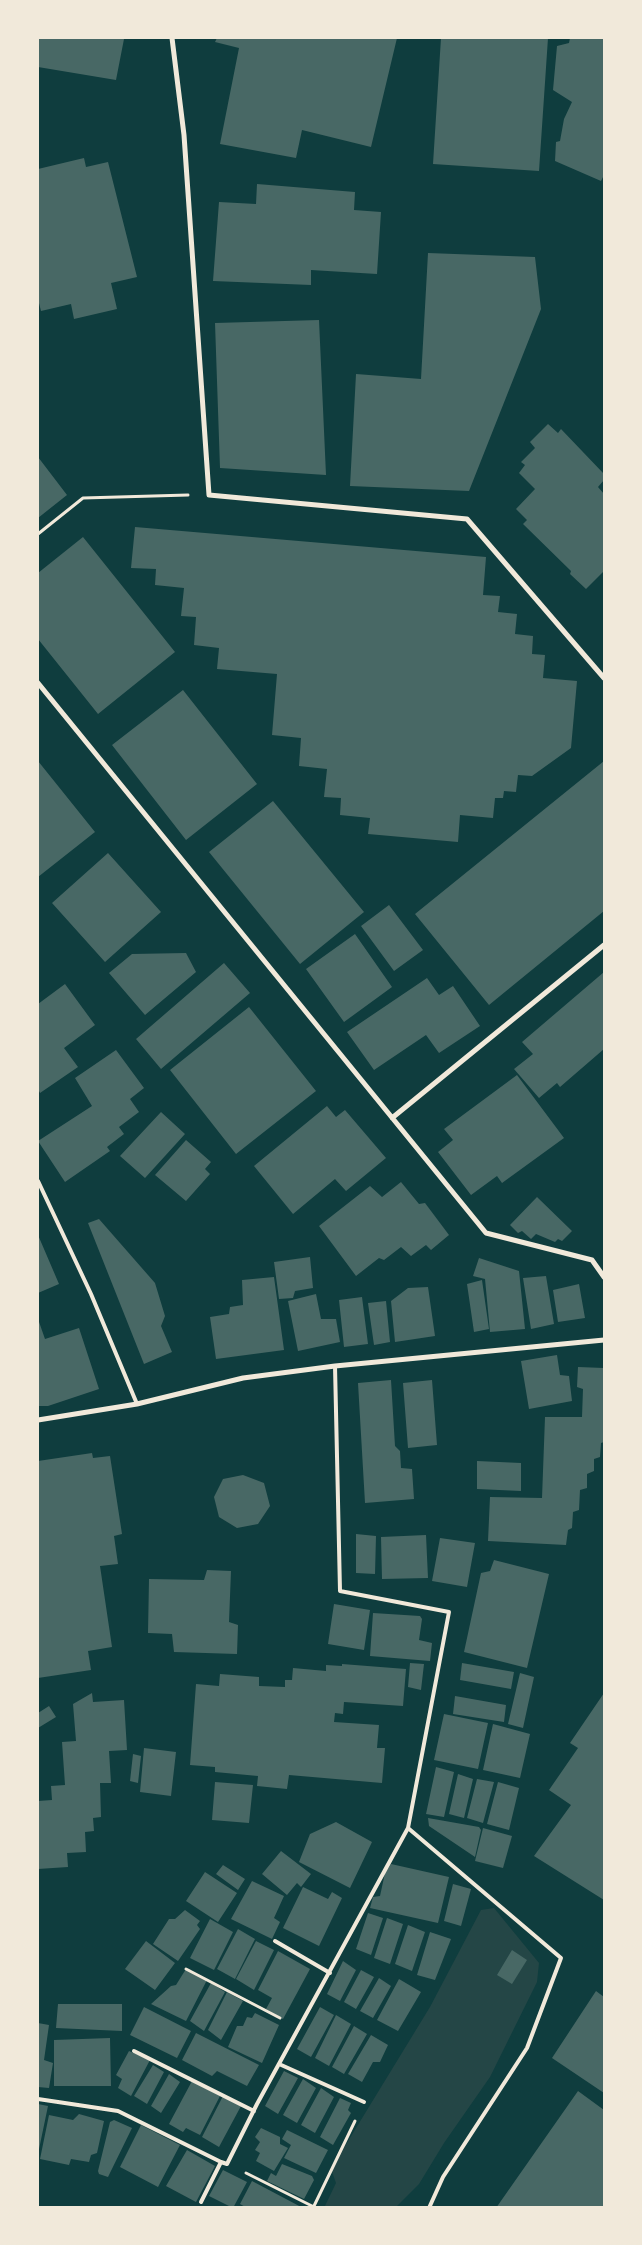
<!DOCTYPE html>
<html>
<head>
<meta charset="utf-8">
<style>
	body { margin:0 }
	#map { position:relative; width:642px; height:2245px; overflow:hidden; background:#0f3d3e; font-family:Literata,serif }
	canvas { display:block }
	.frame { position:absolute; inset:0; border:39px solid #f1e9da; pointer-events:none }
</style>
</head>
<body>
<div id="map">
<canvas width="642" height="2245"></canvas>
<div class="frame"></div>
</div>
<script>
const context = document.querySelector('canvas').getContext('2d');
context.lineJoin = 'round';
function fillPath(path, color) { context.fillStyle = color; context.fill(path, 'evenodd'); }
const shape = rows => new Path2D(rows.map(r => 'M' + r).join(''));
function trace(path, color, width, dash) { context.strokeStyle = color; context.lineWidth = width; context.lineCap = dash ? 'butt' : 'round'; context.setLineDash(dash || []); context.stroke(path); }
fillPath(shape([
	[494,1908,539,1963,537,1982,490,2077,444,2143,419,2184,396,2207,324,2208,336,2183,331,2169,430,2007,481,1910]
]), '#244646');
fillPath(shape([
	[38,38,124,39,116,80,38,67],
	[217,38,397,38,371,147,302,130,296,158,220,144,239,48,215,42],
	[441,38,548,38,539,171,433,164],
	[570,38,604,38,604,175,601,181,555,161,556,142,560,141,564,119,572,102,553,90,557,46,569,43],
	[84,158,86,167,108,162,137,277,111,283,117,309,74,319,71,304,41,311,38,299,38,169],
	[257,184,355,192,354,210,381,212,377,274,311,270,311,285,213,281,219,202,256,204],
	[428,253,535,257,541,309,469,491,350,486,356,374,421,379],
	[319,320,326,475,220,468,215,323],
	[548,424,558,433,561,429,604,474,604,480,598,487,604,494,604,571,586,589,570,574,571,571,523,524,527,520,516,509,535,489,519,473,525,465,521,462,535,448,530,442],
	[38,457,67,495,38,518],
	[135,527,486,557,483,595,500,596,498,612,517,614,515,634,533,636,532,654,545,655,543,678,577,681,571,748,532,776,518,775,516,792,504,791,503,798,495,798,493,818,460,815,458,842,368,834,370,818,340,815,341,798,324,797,327,769,299,766,301,738,272,735,277,674,217,669,219,648,194,645,196,617,181,616,184,588,155,585,156,569,131,568],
	[83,537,175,652,98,714,38,639,38,573],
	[183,690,257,784,186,840,112,745],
	[38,761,95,832,38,877],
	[604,761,604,911,489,1005,415,914],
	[273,801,364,912,300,964,209,852],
	[108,853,161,912,105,962,52,903],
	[389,905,423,950,394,971,361,926],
	[355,934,392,987,344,1022,306,969],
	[186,953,196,972,145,1015,109,973,132,954],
	[224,963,250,993,161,1069,136,1039],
	[604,972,604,1049,560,1087,557,1083,539,1098,514,1069,533,1054,522,1042],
	[427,978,439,995,453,986,480,1026,439,1053,426,1035,374,1070,347,1032],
	[65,984,95,1025,64,1048,78,1067,40,1093,38,1089,38,1004],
	[249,1007,316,1091,236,1154,170,1070],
	[116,1050,144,1088,130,1099,139,1112,119,1127,124,1134,107,1147,110,1151,65,1182,38,1141,92,1106,75,1078],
	[517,1075,564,1138,502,1183,497,1176,471,1195,438,1152,453,1140,444,1129],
	[327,1106,336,1117,345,1110,386,1158,346,1191,335,1179,293,1214,254,1166],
	[161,1112,185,1134,145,1178,120,1156],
	[186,1140,211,1162,205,1169,210,1174,186,1201,155,1175],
	[401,1182,419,1204,425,1203,449,1235,431,1250,426,1245,411,1256,401,1247,384,1260,379,1258,356,1276,319,1226,370,1186,382,1197],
	[537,1197,572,1231,562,1241,558,1239,555,1242,536,1234,531,1239,522,1231,518,1233,510,1225],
	[99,1219,155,1283,165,1316,161,1326,172,1352,144,1364,88,1223],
	[38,1235,59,1284,38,1293],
	[310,1257,313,1288,295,1291,293,1298,279,1299,274,1262],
	[479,1258,519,1271,525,1329,490,1332,485,1279,473,1276],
	[546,1276,554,1324,531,1329,523,1278],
	[274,1277,284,1350,216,1359,210,1317,229,1314,230,1307,243,1305,242,1280],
	[482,1280,489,1329,474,1332,467,1284],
	[579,1284,585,1318,558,1322,553,1290],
	[428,1287,435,1336,395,1342,391,1301,408,1288],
	[316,1294,321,1319,336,1319,340,1342,298,1351,288,1301],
	[362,1297,368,1344,344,1347,339,1300],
	[386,1301,390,1342,374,1345,368,1303],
	[38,1319,45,1339,79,1328,99,1389,48,1406,38,1406],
	[557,1355,560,1375,569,1376,572,1401,529,1409,521,1361],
	[578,1367,604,1368,604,1442,601,1443,600,1457,594,1459,594,1471,587,1474,587,1488,580,1490,579,1510,573,1512,572,1528,568,1530,566,1545,488,1541,490,1497,542,1498,545,1417,582,1417,583,1389,577,1387],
	[391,1380,395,1446,400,1451,401,1468,412,1469,414,1499,365,1503,358,1383],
	[432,1380,437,1445,408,1448,403,1383],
	[92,1453,93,1458,110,1456,122,1534,114,1536,118,1564,100,1566,112,1647,88,1651,91,1670,38,1678,38,1461],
	[477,1461,521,1463,521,1491,477,1489],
	[243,1475,264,1483,270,1506,258,1524,237,1528,219,1517,214,1497,223,1479],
	[356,1534,376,1536,375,1574,356,1573],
	[426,1535,428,1578,382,1579,381,1537],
	[440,1538,475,1543,467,1587,432,1581],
	[494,1560,549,1574,527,1668,464,1652,481,1573,490,1571],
	[207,1570,231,1571,229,1622,238,1625,237,1654,174,1652,172,1634,148,1633,149,1579,204,1580],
	[334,1604,370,1610,364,1650,328,1644],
	[373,1613,420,1616,422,1619,419,1640,432,1643,430,1661,370,1656],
	[410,1663,424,1664,421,1690,408,1687],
	[462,1663,514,1672,511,1689,460,1680],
	[342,1664,406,1669,403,1706,344,1702,343,1714,335,1713,334,1722,379,1725,377,1748,385,1748,382,1783,289,1775,287,1789,257,1786,258,1776,215,1772,215,1767,190,1765,196,1684,219,1686,220,1674,259,1677,259,1686,285,1687,285,1680,292,1680,293,1668,326,1671,326,1665,342,1666],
	[520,1673,534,1677,523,1728,508,1724],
	[92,1693,93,1702,124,1700,127,1750,109,1751,111,1783,100,1783,101,1817,93,1818,94,1831,85,1832,86,1852,67,1853,68,1867,38,1869,38,1801,52,1800,51,1786,65,1785,62,1742,76,1741,73,1704],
	[604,1693,604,1900,534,1856,571,1805,549,1790,578,1748,570,1743],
	[455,1696,506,1705,504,1722,453,1714],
	[49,1706,56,1717,38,1728,38,1713],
	[444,1714,488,1723,478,1769,434,1760],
	[493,1724,530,1734,520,1778,483,1770],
	[144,1748,176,1752,171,1796,140,1792],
	[133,1754,141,1756,138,1783,130,1781],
	[436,1767,454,1772,444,1817,426,1814],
	[458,1774,473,1779,464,1818,449,1814],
	[477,1779,494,1782,483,1823,467,1818],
	[215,1782,253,1785,249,1823,212,1820],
	[498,1782,519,1788,509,1830,487,1824],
	[428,1818,479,1827,481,1830,475,1857,429,1826],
	[336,1822,372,1842,350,1888,299,1862,310,1834],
	[483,1828,512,1836,503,1868,475,1861],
	[281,1851,311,1874,301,1887,297,1883,287,1895,262,1874],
	[391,1864,449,1877,438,1923,370,1908,373,1897,380,1896,385,1873],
	[223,1865,245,1879,238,1890,216,1874],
	[205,1872,237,1893,218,1922,186,1901],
	[252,1881,284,1896,274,1918,280,1922,272,1939,231,1919],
	[453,1884,471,1889,461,1926,444,1921],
	[303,1887,328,1899,332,1892,342,1898,319,1946,283,1928],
	[185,1910,200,1921,197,1925,200,1929,178,1961,153,1944,169,1919,175,1919],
	[368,1913,383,1918,371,1955,356,1949],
	[387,1918,403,1924,390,1964,374,1958],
	[210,1919,233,1932,214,1970,190,1958],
	[408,1925,425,1932,412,1971,395,1964],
	[238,1929,255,1939,235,1979,217,1969],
	[430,1932,451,1939,435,1980,417,1975],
	[146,1941,175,1963,155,1990,125,1969],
	[256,1941,274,1950,254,1990,236,1979],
	[512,1950,527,1960,512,1984,497,1975],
	[278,1951,310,1969,283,2019,266,2009,272,1998,258,1990],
	[343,1961,356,1970,340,2001,327,1994],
	[186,1969,207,1980,186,2021,151,2004,171,1986,176,1985],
	[361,1970,374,1977,356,2009,344,2002],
	[379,1978,391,1986,373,2018,360,2011],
	[399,1979,421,1992,398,2031,377,2020],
	[211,1983,225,1992,204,2031,190,2021],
	[596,1991,604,1997,604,2093,552,2058],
	[227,1992,243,2001,221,2040,208,2030],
	[58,2004,122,2004,122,2031,56,2028],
	[144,2007,191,2031,177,2058,130,2035],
	[320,2007,334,2015,311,2057,297,2049],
	[255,2013,279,2025,262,2063,228,2047,237,2026,243,2026,247,2017,252,2018],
	[336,2015,351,2024,329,2066,315,2058],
	[38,2023,49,2025,44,2060,53,2063,49,2088,38,2087],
	[354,2026,367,2034,344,2074,332,2067],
	[196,2033,259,2065,247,2086,217,2071,212,2076,182,2060],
	[371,2035,388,2045,380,2062,373,2062,362,2082,348,2074],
	[110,2038,111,2086,54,2086,54,2040],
	[129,2051,150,2060,131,2096,118,2088,122,2079,116,2075],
	[153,2065,164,2072,147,2104,134,2096],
	[284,2071,298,2078,278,2114,265,2106],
	[169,2074,180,2082,161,2113,151,2106],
	[303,2079,316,2088,297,2123,283,2115],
	[192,2081,220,2096,200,2135,186,2128,183,2132,169,2124],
	[321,2088,334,2097,315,2133,301,2125],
	[578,2091,604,2110,604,2208,496,2208],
	[223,2096,241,2106,219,2147,202,2137],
	[340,2098,351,2103,348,2110,351,2113,333,2145,320,2137],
	[38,2104,48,2106,38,2154],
	[79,2114,104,2121,97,2153,91,2155,89,2162,71,2159,69,2165,40,2159,49,2115,73,2120],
	[114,2120,132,2128,108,2177,99,2174,98,2171,110,2122],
	[141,2125,180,2145,158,2187,120,2167],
	[261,2128,280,2137,280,2144,288,2148,274,2171,256,2161,260,2153,255,2150,260,2142,255,2137],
	[287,2130,328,2150,316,2173,284,2158,291,2145,282,2139],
	[187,2150,215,2166,196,2202,166,2186],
	[282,2164,312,2176,314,2180,304,2199,267,2181,271,2173,276,2176],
	[223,2170,247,2182,233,2208,209,2196],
	[252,2181,303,2208,247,2208,240,2204]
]), '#486865');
trace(shape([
	[38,534,83,498,188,495],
	[186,1969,280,2018],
	[246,2173,316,2208],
	[314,2206,355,2121]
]), '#f1e9da', 3);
trace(shape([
	[38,1181,91,1294,137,1404],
	[335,1366,340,1591,449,1612,408,1828,561,1958,527,2048,443,2177,429,2208],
	[275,1941,330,1973],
	[134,2051,254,2111],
	[279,2064,364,2102],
	[38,2099,118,2111,221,2162],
	[201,2202,221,2162,227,2164,257,2104,408,1828]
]), '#f1e9da', 4);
trace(shape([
	[172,38,184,135,209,495,467,519,604,678],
	[38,683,486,1233,592,1260,604,1277],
	[392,1118,604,945],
	[38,1420,137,1404,243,1378,335,1366,604,1340]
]), '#f1e9da', 5);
</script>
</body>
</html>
